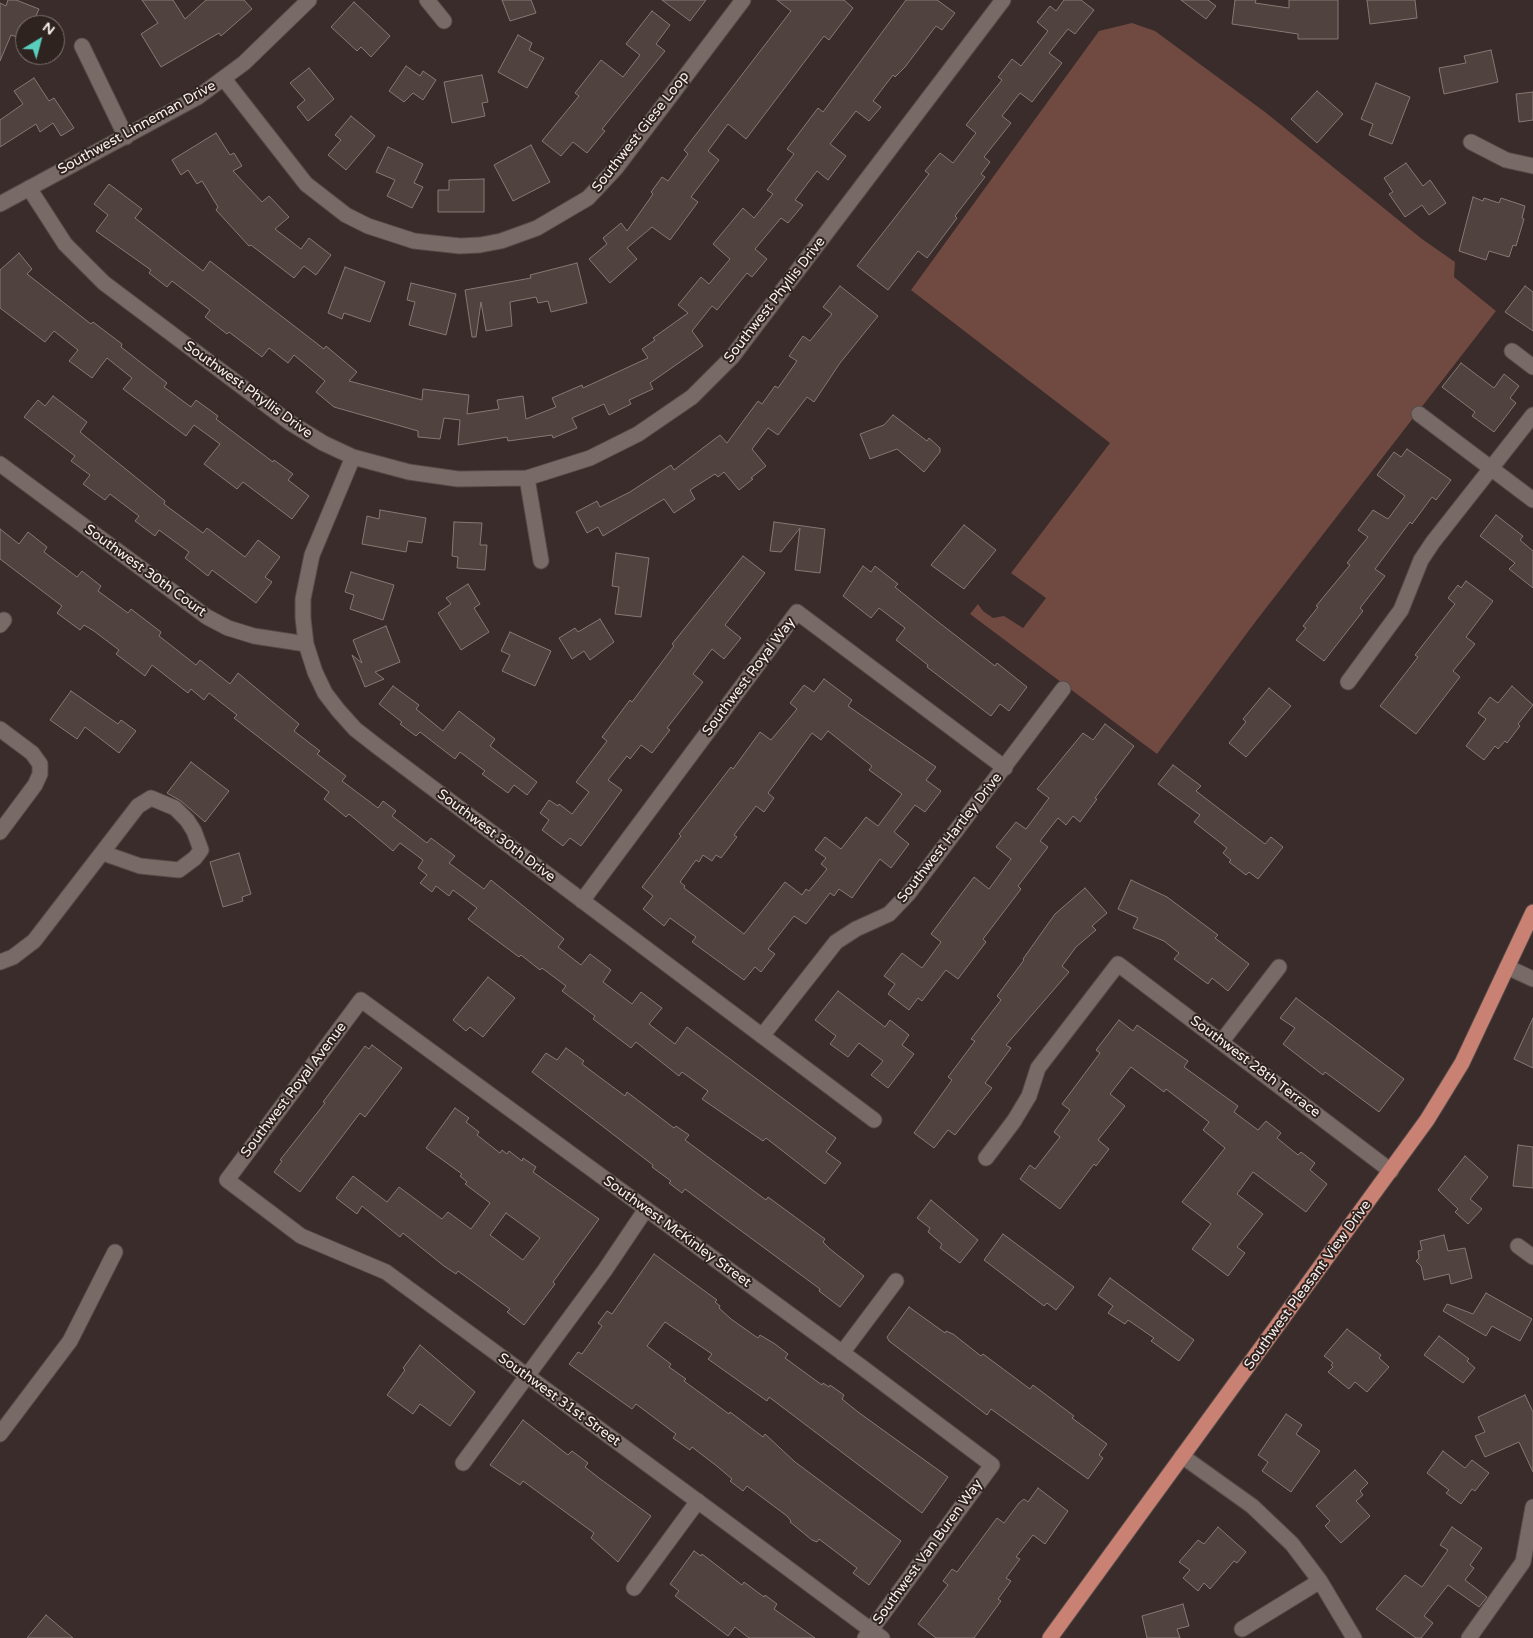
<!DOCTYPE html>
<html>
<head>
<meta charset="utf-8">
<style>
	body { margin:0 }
	#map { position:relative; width:1533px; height:1638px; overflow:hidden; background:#392c2a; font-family:"Varela Round",sans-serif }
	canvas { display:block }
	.north { position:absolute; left:15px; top:15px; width:50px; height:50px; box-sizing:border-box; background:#2f2320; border:1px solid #807573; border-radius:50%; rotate:37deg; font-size:14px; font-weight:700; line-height:20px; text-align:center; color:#faf1ef }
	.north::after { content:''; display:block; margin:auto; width:18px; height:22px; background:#5acebd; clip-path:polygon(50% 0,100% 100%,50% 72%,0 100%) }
</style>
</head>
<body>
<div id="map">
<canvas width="1533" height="1638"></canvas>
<div class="north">N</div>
</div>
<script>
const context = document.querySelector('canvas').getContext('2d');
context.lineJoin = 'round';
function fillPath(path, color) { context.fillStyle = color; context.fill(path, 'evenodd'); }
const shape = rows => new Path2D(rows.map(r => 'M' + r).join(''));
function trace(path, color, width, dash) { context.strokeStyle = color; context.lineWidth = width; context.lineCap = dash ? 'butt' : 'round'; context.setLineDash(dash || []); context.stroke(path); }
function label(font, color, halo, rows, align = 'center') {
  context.font = font + ' "Varela Round",sans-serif'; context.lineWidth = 4; context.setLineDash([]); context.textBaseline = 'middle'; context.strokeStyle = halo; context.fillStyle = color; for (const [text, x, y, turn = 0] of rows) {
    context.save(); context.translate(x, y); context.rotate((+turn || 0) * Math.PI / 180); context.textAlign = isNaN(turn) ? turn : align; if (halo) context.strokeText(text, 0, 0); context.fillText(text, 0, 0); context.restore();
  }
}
fillPath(shape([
	[1132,23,1155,31,1265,112,1422,239,1455,262,1454,277,1496,311,1256,621,1157,754,970,614,978,604,983,611,993,618,1004,616,1023,628,1046,598,1011,573,1110,443,911,290,1099,31]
]), '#704940');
const building = shape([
	[8,0,16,0,39,9,32,25,25,25,25,40,11,35,0,61,0,3,6,6,8,0],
	[142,0,173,0,185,19,206,0,244,0,252,9,221,36,219,33,161,67,141,34,158,23,142,0],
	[502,0,531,0,536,13,510,21,502,0],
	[662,0,706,0,690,21,662,0],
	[777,0,844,0,853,8,829,40,824,36,746,139,728,124,708,151,719,160,691,197,698,202,670,240,652,227,627,248,637,259,610,283,589,259,607,244,603,238,621,223,627,231,653,194,651,192,662,177,668,181,688,154,684,150,791,11,777,0],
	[906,0,937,0,955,13,942,30,936,26,905,67,895,77,893,75,873,101,881,107,869,121,856,111,830,144,846,156,828,180,817,171,795,200,803,205,788,223,781,218,755,249,767,259,752,277,747,273,717,310,712,306,692,331,703,346,650,383,653,389,629,400,631,404,609,415,604,404,572,418,577,428,553,438,552,435,508,441,507,437,458,445,460,420,444,418,440,439,418,437,418,431,334,407,316,392,325,381,294,355,288,363,269,348,262,357,229,332,227,334,205,317,210,310,172,281,167,287,149,273,151,270,96,231,108,215,94,204,109,184,142,209,135,218,203,271,210,261,324,349,326,346,357,372,349,381,422,400,423,389,469,395,467,414,499,409,497,400,523,396,526,419,556,407,552,398,582,385,583,388,648,358,642,349,655,340,653,338,688,313,678,305,701,277,709,284,730,259,713,244,743,208,754,218,773,194,767,190,794,154,787,149,818,108,823,112,906,0],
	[1064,0,1081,0,1094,10,1075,34,1068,29,1049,53,1062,63,1032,102,1020,93,1002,116,1011,123,984,157,990,162,981,174,985,177,955,216,957,218,927,258,918,251,888,290,857,266,929,174,925,171,940,153,953,163,976,133,966,125,1002,80,998,77,1012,59,1021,66,1048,31,1037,22,1050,6,1056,11,1064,0],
	[1181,0,1208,0,1216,6,1206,19,1181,0],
	[1235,0,1256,0,1255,3,1289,8,1289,0,1338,0,1338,39,1298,39,1298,34,1232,24,1235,0],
	[1367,0,1415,0,1417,18,1370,24,1367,0],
	[354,2,390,36,371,57,361,47,357,51,331,27,354,2],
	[652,11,670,25,656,44,665,51,602,129,605,131,587,153,573,142,561,156,542,141,579,96,575,93,601,60,623,77,640,55,626,44,652,11],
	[518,35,532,43,529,50,544,58,527,88,498,72,518,35],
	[1491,50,1498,82,1444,94,1439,68,1466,63,1464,56,1491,50],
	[406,66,420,76,423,71,436,80,423,100,413,93,404,102,389,91,406,66],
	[309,68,334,99,308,121,297,107,305,100,290,83,309,68],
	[482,75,488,102,482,103,485,116,452,123,444,82,482,75],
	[34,78,49,101,54,98,74,128,61,136,53,123,40,132,36,124,0,147,0,120,23,104,14,91,34,78],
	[1376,83,1410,97,1392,144,1369,135,1373,124,1361,119,1376,83],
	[1317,91,1343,114,1317,143,1291,119,1317,91],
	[1533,92,1533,120,1519,122,1516,94,1533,92],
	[351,116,375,136,346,170,328,155,341,140,335,135,351,116],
	[216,133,230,155,234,153,242,166,233,171,262,202,269,196,289,217,275,229,301,249,309,238,331,255,316,275,304,266,294,278,251,245,249,246,216,210,218,207,202,181,197,184,188,170,181,175,172,160,216,133],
	[531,145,550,182,513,201,494,165,531,145],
	[388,147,423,164,414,183,423,187,412,208,387,196,395,180,376,172,388,147],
	[1406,163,1423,186,1430,180,1446,203,1429,215,1422,205,1405,217,1389,194,1393,192,1384,178,1406,163],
	[484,179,484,212,438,212,438,190,449,190,449,180,484,179],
	[1473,197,1483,201,1484,198,1499,203,1501,198,1525,206,1522,218,1524,219,1516,246,1513,245,1509,257,1489,251,1486,260,1459,251,1473,197],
	[19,253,32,269,27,274,91,324,93,322,122,344,121,347,167,383,164,387,191,407,196,400,218,416,216,419,273,462,274,460,293,474,288,480,309,496,292,519,243,482,237,489,204,464,220,444,194,425,186,436,123,389,132,378,107,358,92,378,69,361,78,350,54,331,45,342,0,308,0,270,19,253],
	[577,263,587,303,551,312,548,301,538,303,536,297,510,302,512,326,486,331,481,302,476,337,472,337,465,290,531,278,530,275,577,263],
	[345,267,385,282,370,322,344,313,342,319,328,313,345,267],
	[411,283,456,294,446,335,409,325,415,302,407,300,411,283],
	[840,286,878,316,840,363,814,402,807,397,778,435,768,428,752,449,766,466,751,478,753,479,739,490,724,472,718,477,715,474,690,490,695,499,674,513,664,499,603,536,598,527,587,533,576,512,597,501,600,507,630,492,671,465,674,470,720,435,727,443,758,401,762,404,775,386,778,388,797,361,789,356,803,336,810,341,832,314,823,307,840,286],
	[1525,286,1533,292,1533,331,1505,312,1525,286],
	[1461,363,1494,388,1504,374,1519,386,1510,398,1516,403,1494,432,1472,416,1475,412,1442,387,1461,363],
	[53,396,87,422,80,432,165,501,164,504,203,533,207,528,245,557,258,540,280,557,265,577,272,582,256,603,212,570,208,576,185,558,189,552,159,530,155,536,135,521,139,516,110,494,105,500,83,484,90,475,71,461,75,456,24,417,38,400,45,406,53,396],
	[893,415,927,441,929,438,940,448,940,452,924,472,897,449,870,459,860,434,884,425,893,415],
	[1407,449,1451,480,1436,500,1432,497,1412,524,1410,522,1375,569,1385,576,1360,608,1363,611,1324,661,1296,640,1306,628,1303,626,1318,607,1316,606,1350,565,1347,563,1368,537,1358,530,1373,510,1388,519,1405,496,1377,475,1394,452,1401,457,1407,449],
	[380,510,426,518,422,543,408,541,406,552,362,544,367,516,379,519,380,510],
	[1496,515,1523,536,1520,540,1533,551,1533,588,1509,569,1515,563,1480,536,1496,515],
	[454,522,482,523,480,545,487,545,485,570,457,568,458,557,452,556,454,522],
	[774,522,825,529,820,573,795,570,800,528,781,552,770,551,774,522],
	[964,525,996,550,964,589,931,565,964,525],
	[0,529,19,544,28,532,47,547,44,552,77,577,82,571,101,586,98,591,128,613,131,609,161,632,159,636,196,665,200,660,230,684,238,673,299,724,294,731,320,751,317,754,346,776,342,781,378,808,383,801,396,811,392,816,427,843,431,838,455,856,449,863,484,889,491,880,517,901,564,939,558,947,581,965,590,954,611,970,603,982,632,1004,641,992,662,1008,649,1024,675,1044,687,1027,836,1138,826,1152,841,1163,825,1184,766,1138,763,1141,702,1099,708,1091,682,1072,679,1076,636,1042,631,1048,593,1019,595,1016,562,991,566,986,542,968,540,970,521,955,519,957,468,919,477,908,453,890,449,896,436,886,432,892,420,883,427,875,418,868,423,860,400,843,393,851,349,814,346,817,324,799,329,792,234,718,237,715,209,693,204,700,191,689,188,693,152,665,145,676,116,654,119,650,94,631,84,625,80,630,57,613,62,606,0,559,0,529],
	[616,553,649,558,641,617,615,614,619,587,612,586,616,553],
	[743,556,765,573,725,625,741,638,724,659,712,649,693,674,703,682,667,728,670,730,652,753,641,745,630,759,627,756,608,780,622,790,581,846,570,838,563,846,542,830,549,820,540,813,549,800,558,806,559,804,572,814,589,792,576,782,607,741,602,737,630,700,632,702,674,646,672,644,743,556],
	[863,566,871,572,875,566,898,584,895,587,937,621,995,666,997,663,1027,687,1009,711,1000,704,991,716,927,667,928,665,896,640,905,628,879,608,871,618,843,596,863,566],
	[351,572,394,585,383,620,350,609,354,595,345,592,351,572],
	[1466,581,1493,601,1466,637,1475,644,1453,671,1460,677,1416,734,1380,706,1418,657,1415,655,1455,604,1448,598,1458,585,1461,588,1466,581],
	[468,584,480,604,474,608,489,632,461,650,438,613,451,604,446,598,468,584],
	[600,619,614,642,590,660,584,651,572,659,559,638,575,628,578,632,600,619],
	[386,626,400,662,375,672,384,679,365,687,352,655,362,663,353,640,386,626],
	[510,632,551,651,535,686,502,671,510,655,501,651,510,632],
	[824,679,852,700,848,706,936,767,926,780,941,791,925,812,915,805,894,832,909,844,891,868,880,859,852,898,839,889,834,896,830,893,806,924,794,916,768,949,775,954,761,972,755,967,744,980,692,942,696,937,670,918,664,926,643,909,653,896,642,887,681,836,679,834,731,767,733,769,760,732,771,740,797,709,790,703,804,685,814,692,824,679],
	[828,731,872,766,869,770,902,794,878,826,866,817,841,849,825,837,815,850,826,858,821,864,827,869,809,891,806,889,802,895,785,882,744,934,684,888,685,886,680,882,696,860,699,862,703,855,712,861,716,855,721,858,737,837,734,835,756,806,764,812,774,798,768,793,812,733,821,740,828,731],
	[393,686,419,705,416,709,443,731,459,711,495,739,490,746,537,782,527,795,514,785,508,793,482,774,485,771,460,752,455,759,420,732,416,736,400,724,402,722,379,704,393,686],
	[1512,686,1533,705,1518,724,1520,726,1507,743,1505,741,1498,749,1495,746,1484,760,1466,746,1486,719,1478,713,1490,697,1498,703,1512,686],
	[1269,688,1291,706,1246,757,1229,743,1246,722,1243,719,1269,688],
	[71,691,118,724,121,720,136,731,119,753,85,727,77,739,50,720,71,691],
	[1105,724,1134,746,1095,798,1097,799,1080,822,1073,816,1066,825,1058,818,1040,841,1048,847,1018,886,1021,889,983,939,986,942,958,979,946,970,922,1001,918,998,909,1010,888,994,895,984,884,976,902,953,922,968,941,942,931,934,974,877,989,889,1011,859,996,847,1016,822,1026,829,1049,798,1037,789,1083,733,1093,740,1105,724],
	[191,762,229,791,205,822,181,801,167,793,191,762],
	[1173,765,1201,786,1196,791,1265,844,1271,837,1283,847,1258,879,1249,872,1246,875,1229,862,1231,860,1223,853,1227,848,1194,822,1200,815,1158,784,1173,765],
	[239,853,251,894,242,897,243,901,223,907,210,862,239,853],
	[1131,880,1167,897,1218,935,1215,938,1249,964,1228,991,1212,978,1208,984,1174,959,1179,953,1164,941,1133,928,1138,918,1118,909,1131,880],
	[1085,888,1107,913,1092,926,1096,930,1076,947,1062,966,1069,972,1006,1045,1011,1048,985,1083,992,1088,955,1135,948,1130,934,1148,914,1133,952,1080,948,1077,975,1041,971,1039,1001,1000,997,996,1024,960,1023,959,1055,914,1085,888],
	[488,977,515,998,483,1037,470,1027,466,1031,453,1020,488,977],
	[838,991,885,1027,890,1020,909,1035,902,1045,914,1054,888,1088,871,1075,883,1061,859,1043,848,1057,830,1044,836,1036,815,1020,838,991],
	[1296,998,1404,1079,1379,1112,1325,1072,1323,1075,1283,1044,1295,1028,1280,1018,1296,998],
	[1533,1018,1533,1068,1514,1059,1533,1018],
	[1119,1020,1133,1031,1137,1025,1188,1061,1184,1067,1238,1106,1234,1112,1258,1130,1266,1121,1281,1133,1277,1138,1298,1155,1301,1152,1315,1163,1310,1170,1327,1184,1306,1212,1253,1172,1237,1194,1263,1214,1237,1247,1245,1253,1228,1276,1192,1249,1211,1224,1182,1202,1225,1148,1203,1130,1209,1122,1166,1089,1164,1092,1131,1067,1110,1094,1125,1106,1098,1140,1109,1149,1096,1166,1094,1164,1060,1209,1020,1179,1030,1165,1035,1169,1060,1137,1054,1132,1070,1110,1062,1104,1100,1053,1096,1050,1119,1020],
	[372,1045,402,1068,365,1117,360,1113,300,1192,274,1172,282,1161,280,1160,325,1103,323,1102,365,1046,369,1049,372,1045],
	[566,1048,584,1061,582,1064,625,1096,627,1092,674,1128,676,1126,689,1135,685,1140,766,1200,768,1197,825,1239,823,1242,830,1249,864,1276,840,1307,819,1291,820,1289,721,1216,685,1189,682,1193,669,1183,671,1181,652,1167,653,1165,532,1072,546,1053,557,1060,566,1048],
	[455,1108,469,1118,466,1122,479,1132,477,1135,500,1153,502,1150,507,1154,509,1151,522,1161,523,1158,536,1167,533,1172,599,1219,553,1282,555,1284,524,1325,507,1312,510,1309,458,1271,456,1274,444,1266,403,1233,400,1237,362,1206,357,1214,336,1198,353,1176,387,1202,399,1187,442,1219,448,1212,471,1229,490,1203,465,1184,467,1182,460,1176,462,1174,426,1148,455,1108],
	[506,1213,540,1238,523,1260,490,1235,506,1213],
	[1518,1145,1533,1147,1533,1188,1513,1186,1518,1145],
	[1465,1156,1488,1177,1470,1199,1482,1209,1468,1224,1455,1212,1458,1209,1438,1190,1465,1156],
	[931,1200,978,1240,960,1263,940,1248,942,1244,928,1232,930,1228,917,1218,931,1200],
	[1003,1234,1074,1287,1056,1310,1047,1303,1044,1306,984,1260,1003,1234],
	[1444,1235,1448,1251,1465,1248,1472,1278,1451,1284,1449,1274,1424,1280,1421,1266,1416,1261,1419,1258,1418,1251,1422,1250,1420,1241,1444,1235],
	[654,1254,717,1300,715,1302,720,1306,719,1308,731,1319,755,1336,758,1338,760,1335,775,1344,788,1354,785,1358,822,1385,823,1383,829,1387,830,1385,844,1395,842,1399,858,1412,948,1477,922,1513,769,1397,767,1401,708,1359,712,1354,665,1322,647,1346,671,1364,669,1367,686,1379,684,1381,729,1414,730,1412,763,1437,765,1434,795,1462,901,1541,869,1585,853,1573,857,1568,819,1539,817,1542,812,1540,790,1522,791,1521,787,1516,747,1486,743,1491,730,1481,732,1479,718,1467,692,1447,690,1450,673,1438,676,1434,636,1404,632,1409,569,1364,578,1352,582,1354,602,1326,598,1323,607,1311,612,1314,654,1254],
	[1110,1278,1194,1340,1179,1361,1151,1341,1154,1338,1128,1320,1125,1324,1108,1313,1113,1306,1098,1295,1110,1278],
	[1486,1293,1532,1319,1520,1341,1492,1326,1486,1336,1443,1311,1447,1304,1473,1314,1486,1293],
	[909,1307,945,1333,946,1331,953,1334,981,1356,983,1354,1030,1389,1033,1385,1074,1416,1072,1418,1107,1444,1099,1455,1103,1458,1088,1479,991,1409,987,1415,889,1341,887,1337,909,1307],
	[1347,1329,1381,1355,1379,1358,1389,1367,1367,1392,1355,1382,1349,1389,1328,1372,1333,1367,1331,1365,1333,1363,1324,1356,1347,1329],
	[1439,1336,1469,1359,1467,1361,1475,1368,1463,1383,1424,1355,1439,1336],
	[420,1345,475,1392,450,1426,420,1404,413,1414,387,1395,405,1370,403,1368,420,1345],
	[1525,1395,1533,1412,1533,1472,1519,1442,1485,1457,1475,1436,1485,1432,1478,1417,1525,1395],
	[1286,1414,1302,1425,1296,1434,1320,1451,1291,1492,1262,1471,1268,1462,1258,1455,1286,1414],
	[523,1420,568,1455,572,1451,588,1463,585,1467,599,1478,651,1516,618,1562,591,1538,594,1533,523,1481,520,1485,490,1465,523,1420],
	[1443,1451,1465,1468,1472,1460,1489,1473,1475,1491,1472,1489,1461,1504,1446,1493,1449,1490,1427,1473,1443,1451],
	[1355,1470,1368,1483,1360,1491,1363,1495,1356,1501,1370,1516,1341,1543,1325,1526,1330,1521,1316,1506,1355,1470],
	[1038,1488,1068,1511,1045,1544,1033,1535,1016,1557,1020,1559,1006,1578,1011,1581,998,1599,1001,1601,974,1638,936,1638,918,1624,948,1585,943,1581,952,1569,957,1572,997,1518,1004,1523,1019,1503,1024,1499,1028,1502,1038,1488],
	[1218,1527,1246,1552,1237,1563,1234,1561,1210,1589,1204,1583,1198,1591,1183,1578,1190,1570,1179,1562,1198,1540,1204,1544,1218,1527],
	[1452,1527,1482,1548,1470,1565,1474,1568,1465,1580,1487,1597,1479,1607,1448,1585,1424,1616,1433,1623,1421,1638,1416,1638,1376,1609,1405,1575,1422,1587,1448,1550,1440,1545,1452,1527],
	[694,1551,701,1556,702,1554,742,1585,744,1582,764,1597,765,1595,777,1604,774,1609,815,1638,749,1638,735,1627,728,1636,675,1596,679,1591,670,1584,694,1551],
	[1183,1604,1189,1626,1177,1629,1180,1638,1147,1638,1142,1616,1183,1604],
	[46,1615,73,1638,27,1638,46,1615]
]);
fillPath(building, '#4f423f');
trace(building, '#877875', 1);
const minor = shape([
	[427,0,444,21],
	[82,46,126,137],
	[224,79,306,184,346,215,368,226,414,241,460,246,480,245,501,241,537,228,588,198,616,168,743,0],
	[1471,142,1506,160,1533,166],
	[29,188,65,244,104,283,289,422,323,443,353,457,409,472,458,479,527,478,590,458,638,434,692,397,732,357,1003,0],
	[0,204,198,97,244,63,309,0],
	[1512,351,1533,367],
	[1419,414,1533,500],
	[353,457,312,555,303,599,303,618,306,644,315,672,325,693,338,710,355,729,378,747,874,1120],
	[0,464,207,617,228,628,254,636,306,644],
	[527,478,541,561],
	[0,625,4,620],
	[1348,682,1401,610,1421,560,1433,542,1533,415],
	[0,729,32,753,40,764,40,774,35,785,0,832],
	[582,901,797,612,1005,768],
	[0,962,13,957,34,941,138,806,151,798,175,808,187,820,194,831,201,850,195,858,179,870,140,866,103,853],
	[1507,967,1533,979],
	[762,1036,836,942,856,929,889,914,909,893,1063,689],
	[1222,1041,1279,967],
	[986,1158,1014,1121,1029,1096,1038,1068,1118,964,1391,1171],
	[1518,1246,1533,1257],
	[842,1353,896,1281],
	[0,1434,70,1341,115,1252],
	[1182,1456,1252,1506,1292,1544,1320,1581,1354,1638],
	[463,1463,605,1270,646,1209],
	[634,1588,698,1501],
	[1242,1629,1320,1581],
	[865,1638,871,1630,885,1611,992,1465,859,1365,361,1000,227,1180,301,1236,386,1272,715,1514,856,1619,871,1630,882,1638],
	[1469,1638,1523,1562,1533,1507]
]);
const major = shape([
	[1050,1638,1427,1120,1462,1063,1533,912]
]);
trace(minor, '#544a47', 17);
trace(major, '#544a47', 17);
trace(minor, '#786a66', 15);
trace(major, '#c88173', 15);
label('14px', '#faf1ef', '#2f2320', [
	["Southwest Linneman Drive",137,128,-29],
	["Southwest Giese Loop",641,132,-52],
	["Southwest Phyllis Drive",775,300,-52],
	["Southwest Phyllis Drive",248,390,36],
	["Southwest 30th Court",145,571,36],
	["Southwest Royal Way",749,677,-53],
	["Southwest 30th Drive",496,836,37],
	["Southwest Hartley Drive",950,838,-52],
	["Southwest 28th Terrace",1255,1067,37],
	["Southwest Royal Avenue",294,1090,-53],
	["Southwest McKinley Street",677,1232,36],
	["Southwest Pleasant View Drive",1308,1285,-54],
	["Southwest 31st Street",559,1400,36],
	["Southwest Van Buren Way",928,1552,-54]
]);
</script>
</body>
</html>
